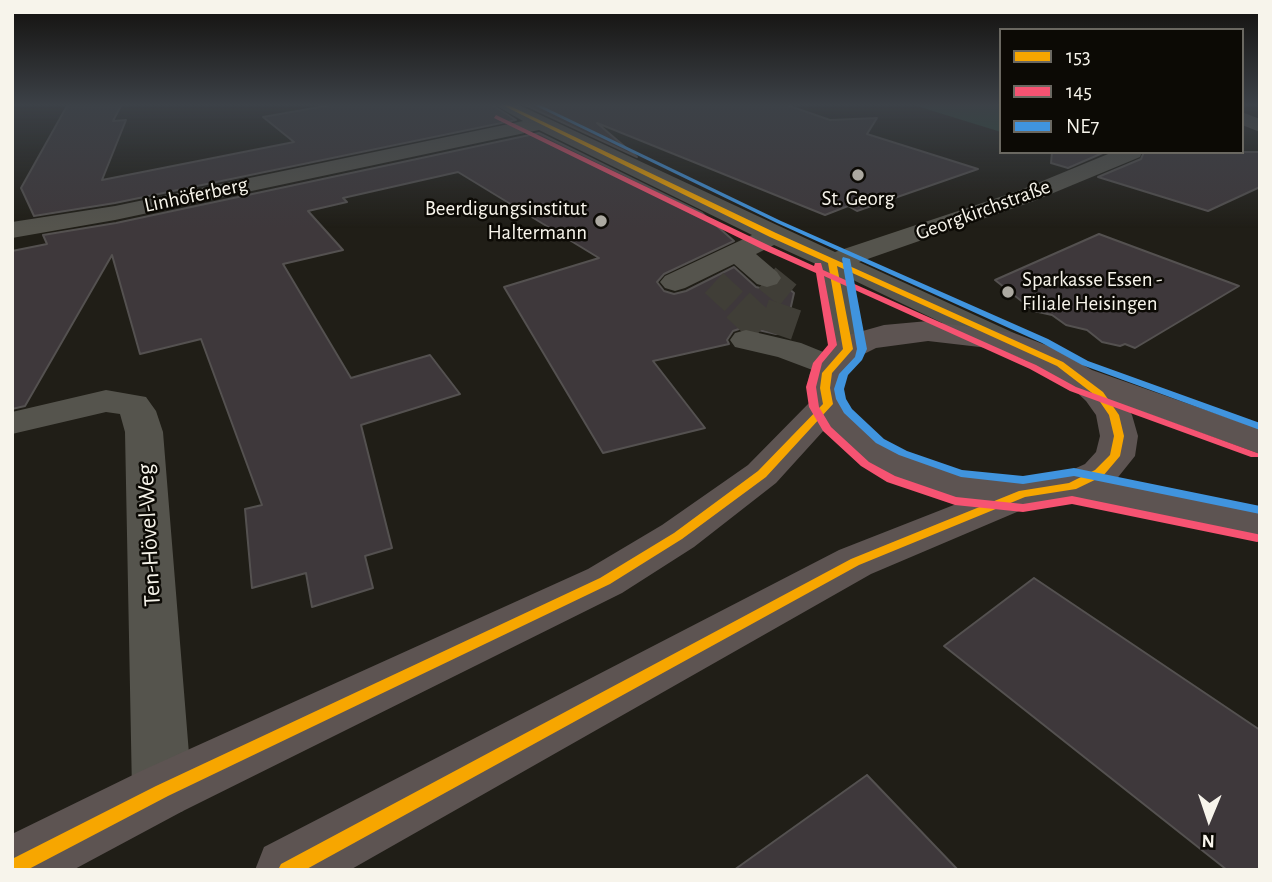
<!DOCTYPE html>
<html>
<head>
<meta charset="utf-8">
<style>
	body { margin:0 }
	#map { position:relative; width:1272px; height:882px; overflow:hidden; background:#201e17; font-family:"Alegreya Sans",sans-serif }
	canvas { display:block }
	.frame { position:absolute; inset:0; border:14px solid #f7f4eb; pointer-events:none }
	.legend { position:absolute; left:999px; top:28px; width:245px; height:126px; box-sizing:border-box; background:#0c0a05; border:2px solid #6a6861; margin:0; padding:9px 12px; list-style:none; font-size:21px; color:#f7f4eb }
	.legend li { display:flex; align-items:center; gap:14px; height:35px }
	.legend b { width:35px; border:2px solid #6a6861 }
	.north { position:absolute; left:1174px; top:784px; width:70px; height:70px; -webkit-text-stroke:5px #0c0a05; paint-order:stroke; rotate:182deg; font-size:19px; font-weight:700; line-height:28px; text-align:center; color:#f7f4eb }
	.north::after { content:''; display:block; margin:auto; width:24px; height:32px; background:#f7f4eb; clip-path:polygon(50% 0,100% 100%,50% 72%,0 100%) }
</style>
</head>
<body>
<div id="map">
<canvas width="1272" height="882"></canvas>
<div class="frame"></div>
<ul class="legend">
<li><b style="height:9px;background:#f7a600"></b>153</li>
<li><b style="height:9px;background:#f65372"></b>145</li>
<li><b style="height:9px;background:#4094de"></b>NE7</li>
</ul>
<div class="north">N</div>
</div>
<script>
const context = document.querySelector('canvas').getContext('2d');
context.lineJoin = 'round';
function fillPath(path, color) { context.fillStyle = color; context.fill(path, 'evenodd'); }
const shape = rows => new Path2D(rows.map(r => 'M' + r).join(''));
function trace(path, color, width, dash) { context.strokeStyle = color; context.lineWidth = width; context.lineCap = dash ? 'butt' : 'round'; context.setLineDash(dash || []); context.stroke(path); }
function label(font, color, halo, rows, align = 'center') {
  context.font = font + ' "Alegreya Sans",sans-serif'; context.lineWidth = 5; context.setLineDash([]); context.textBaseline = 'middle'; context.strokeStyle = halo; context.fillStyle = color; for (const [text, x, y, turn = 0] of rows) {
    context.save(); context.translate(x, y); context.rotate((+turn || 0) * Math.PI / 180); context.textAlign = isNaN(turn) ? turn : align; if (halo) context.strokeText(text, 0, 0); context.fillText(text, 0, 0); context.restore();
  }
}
fillPath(shape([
	[910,104,1001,104,1001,132]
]), '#274c3a');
const building = shape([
	[68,104,122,104,113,121,126,120,102,180,294,142,263,117,336,104,491,104,516,120,115,203,34,216,21,188,68,104],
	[523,104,784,104,830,120,877,118,867,134,978,169,857,211,848,206,825,215,597,123,637,157,523,104],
	[539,133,702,213,734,241,664,274,657,282,664,291,674,294,686,291,734,267,756,287,768,290,778,287,781,282,794,293,785,333,776,334,745,327,733,331,727,340,729,344,653,361,705,428,603,453,504,287,599,258,458,172,343,198,347,202,308,211,343,250,283,264,351,378,430,355,460,394,361,425,392,548,365,556,373,588,312,607,306,573,252,588,245,509,262,505,201,339,140,354,112,255,25,406,12,409,12,251,47,244,43,235,116,223,539,133],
	[1052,152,1105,152,1068,168,1051,163,1052,152],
	[1144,152,1260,152,1260,187,1208,211,1098,177,1141,159,1144,152],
	[1099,234,1239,286,1135,348,1125,344,1120,346,1102,342,1087,330,1066,325,1052,315,1034,311,995,280,1099,234],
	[1034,578,1260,730,1260,870,1227,870,944,646,1034,578],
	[867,775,958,870,734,870,867,775]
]);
fillPath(building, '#3e383b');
trace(building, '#545150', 2);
trace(shape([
	[767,278,788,295,784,307],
	[714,283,740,307]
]), '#403e37', 27, [27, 13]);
trace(shape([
	[738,305,770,335],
	[775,334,785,305]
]), '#403e37', 34, [34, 18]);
fillPath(shape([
	[493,104,517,104,835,252,1018,191,1113,152,1142,152,1140,157,1034,201,859,262,1014,333,1019,340,1014,347,1003,350,992,347,849,278,865,349,860,356,848,359,836,356,831,349,818,265,774,245,756,254,777,272,781,278,777,284,767,287,757,284,734,264,685,288,675,291,665,288,660,282,665,276,752,235,539,130,115,220,12,238,12,222,115,206,523,121,493,104],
	[1242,112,1260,119,1260,132,1242,125,1242,112],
	[746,330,801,343,843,360,848,367,843,374,831,377,778,357,735,347,730,340,735,333,746,330],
	[106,390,146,397,156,411,163,432,192,791,183,811,162,819,141,811,132,791,125,432,120,414,106,412,12,434,12,412,106,390]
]), '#55544d');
fillPath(shape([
	[928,321,1014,333,1051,347,1092,370,1260,429,1260,454,1126,406,1132,415,1138,436,1135,456,1115,481,1260,509,1260,539,1072,500,1031,506,871,574,350,870,255,870,264,847,839,550,964,501,883,475,858,461,825,429,776,483,694,547,622,593,183,811,73,870,12,870,12,834,141,771,588,569,662,525,748,465,810,402,807,388,810,373,823,354,836,342,852,334,884,325,928,321],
	[928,341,997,349,1027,361,1067,383,1086,401,1096,415,1100,436,1096,452,1085,464,1063,474,1023,480,962,474,911,457,886,443,852,414,846,404,843,388,844,373,860,356,876,348,928,341]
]), '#5d5452');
fillPath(shape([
	[500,104,506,104,776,233,1063,362,1103,392,1119,415,1124,436,1120,456,1103,476,1076,489,1025,497,859,565,305,870,278,870,281,864,851,559,1019,491,1069,483,1095,470,1110,455,1114,436,1109,415,1096,396,1057,366,837,266,853,349,832,373,830,388,833,404,766,477,682,539,610,584,168,796,27,870,12,870,12,859,156,786,600,578,674,533,758,471,823,404,820,388,822,373,843,349,828,263,770,237,500,104]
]), '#f7a600');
fillPath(shape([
	[496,115,770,246,814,266,815,263,821,263,823,270,1036,365,1076,387,1260,454,1259,457,1251,457,1070,391,1030,369,824,276,837,345,822,363,816,387,819,407,831,427,869,462,895,476,956,497,1023,504,1072,496,1257,534,1260,535,1260,541,1257,542,1072,504,1023,512,955,505,887,482,861,466,823,431,809,407,806,387,813,363,828,345,816,273,764,250,494,118,496,115]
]), '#f65372');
fillPath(shape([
	[532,104,538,104,781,221,1048,339,1088,361,1260,423,1260,430,1082,365,1042,343,777,223,532,104],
	[843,257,850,259,867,349,862,360,848,375,844,389,846,399,852,409,884,439,907,451,962,470,1023,476,1074,468,1260,506,1260,514,1074,476,1023,484,961,477,899,455,876,443,844,413,836,399,834,389,839,374,855,357,857,349,842,259,843,257]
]), '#4094de');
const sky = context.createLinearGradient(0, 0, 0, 228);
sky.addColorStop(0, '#12100d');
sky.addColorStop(0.46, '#3c4147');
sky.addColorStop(1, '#3c414700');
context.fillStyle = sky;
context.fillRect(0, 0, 1272, 228);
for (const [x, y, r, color] of [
	[858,175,7,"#aca9a1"],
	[601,221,7,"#aca9a1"],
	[1008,292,7,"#aca9a1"]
]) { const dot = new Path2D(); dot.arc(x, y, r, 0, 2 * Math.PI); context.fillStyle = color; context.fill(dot); trace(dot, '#0c0a05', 2.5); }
label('21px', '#f7f4eb', '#0c0a05', [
	["Linhöferberg",196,195,-12],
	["Georgkirchstraße",983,210,-20]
]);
label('21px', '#f7f4eb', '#0c0a05', [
	["St. Georg",858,199],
	["Beerdigungsinstitut",587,209,"right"],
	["Haltermann",587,233,"right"],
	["Sparkasse Essen -",1022,280,"left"],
	["Filiale Heisingen",1022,304,"left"]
]);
label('24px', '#f7f4eb', '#0c0a05', [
	["Ten-Hövel-Weg",149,535,-93]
]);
</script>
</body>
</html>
